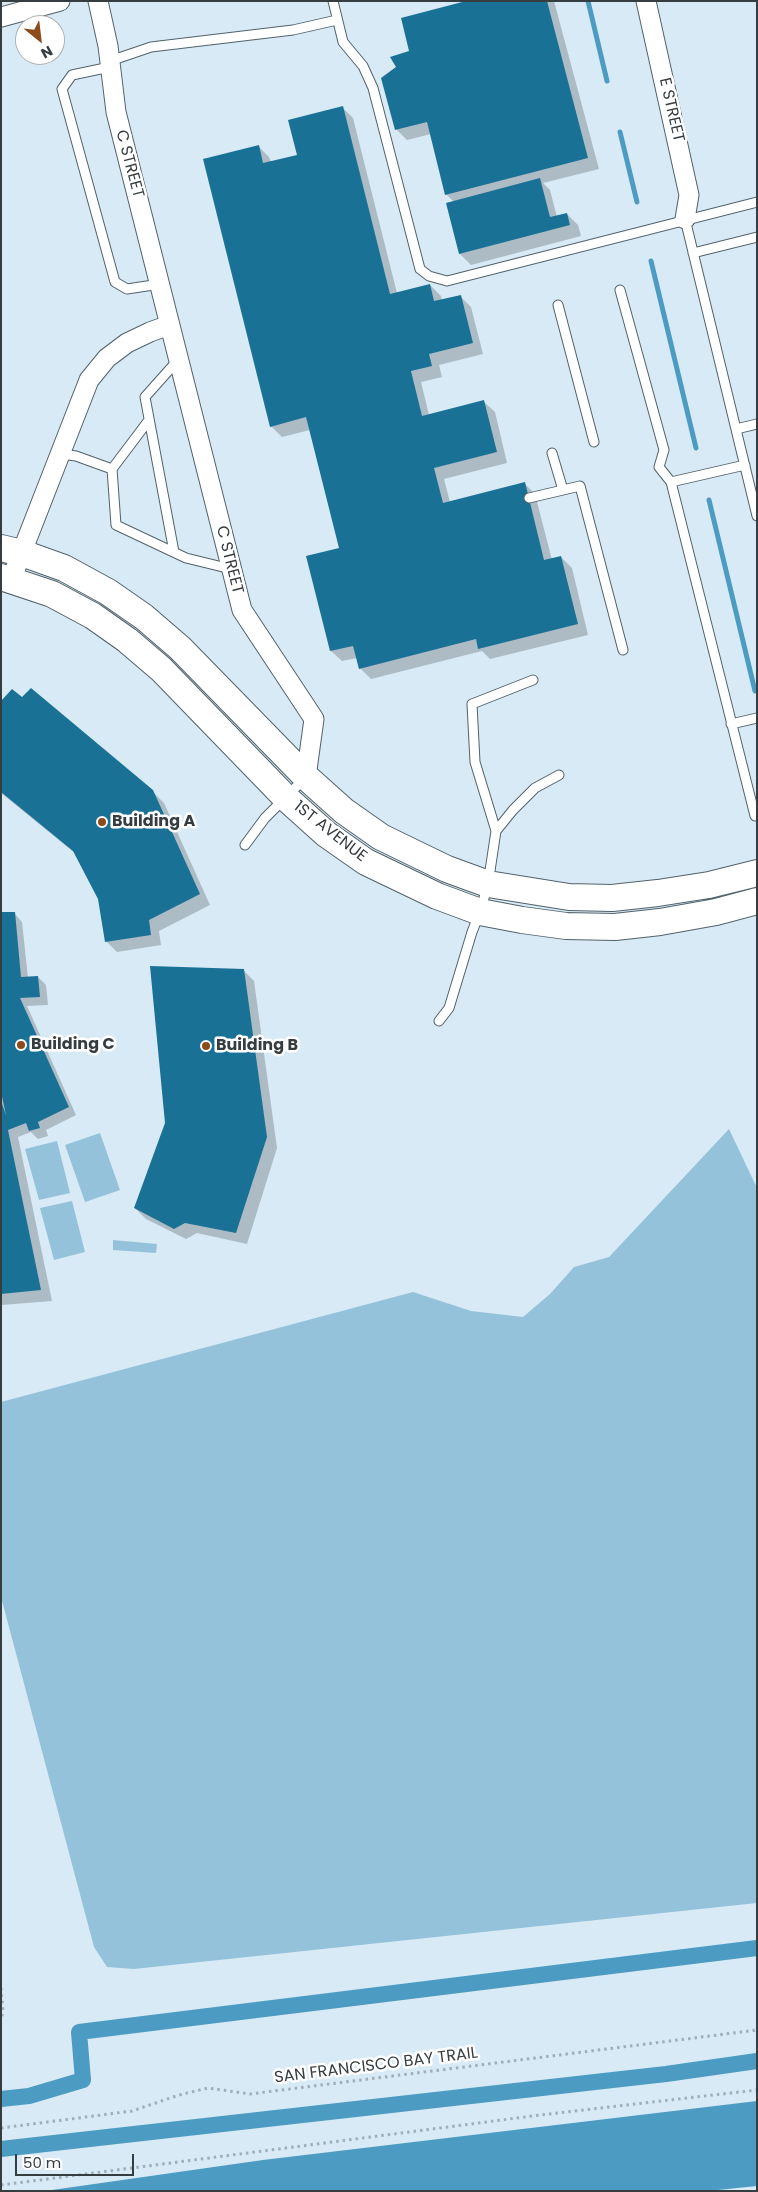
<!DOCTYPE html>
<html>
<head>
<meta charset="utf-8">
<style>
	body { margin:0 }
	#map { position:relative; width:758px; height:2192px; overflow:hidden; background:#d8eaf5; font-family:Poppins,sans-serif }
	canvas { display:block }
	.frame { position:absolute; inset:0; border:2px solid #363d41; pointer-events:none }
	.north { position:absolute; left:15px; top:15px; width:50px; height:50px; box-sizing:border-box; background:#fff; border:1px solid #afb1b3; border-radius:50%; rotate:151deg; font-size:14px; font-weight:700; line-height:20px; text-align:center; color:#363d41 }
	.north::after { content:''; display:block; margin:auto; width:18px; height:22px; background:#8d4a1b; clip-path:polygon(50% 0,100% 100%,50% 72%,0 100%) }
	.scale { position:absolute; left:15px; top:2154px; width:119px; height:22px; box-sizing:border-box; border:2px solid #363d41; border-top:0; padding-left:6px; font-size:15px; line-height:18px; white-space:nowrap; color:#363d41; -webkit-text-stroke:4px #fff; paint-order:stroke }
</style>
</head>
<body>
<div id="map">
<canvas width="758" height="2192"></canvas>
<div class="frame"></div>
<div class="north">N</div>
<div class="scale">50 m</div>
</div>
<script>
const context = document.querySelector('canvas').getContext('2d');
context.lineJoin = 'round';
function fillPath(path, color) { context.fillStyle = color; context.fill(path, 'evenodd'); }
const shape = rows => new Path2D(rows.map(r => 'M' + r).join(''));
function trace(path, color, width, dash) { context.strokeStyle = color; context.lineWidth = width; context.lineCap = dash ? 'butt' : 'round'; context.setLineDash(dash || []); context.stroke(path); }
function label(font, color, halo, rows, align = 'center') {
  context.font = font + ' Poppins,sans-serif'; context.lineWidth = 5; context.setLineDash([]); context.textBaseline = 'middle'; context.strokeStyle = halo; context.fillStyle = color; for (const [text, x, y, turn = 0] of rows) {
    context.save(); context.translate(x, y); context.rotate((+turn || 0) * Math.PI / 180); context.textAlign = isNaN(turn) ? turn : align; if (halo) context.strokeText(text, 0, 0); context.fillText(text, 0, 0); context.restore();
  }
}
fillPath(shape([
	[729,1129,757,1188,757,1903,134,1969,107,1967,94,1947,1,1597,1,1402,413,1292,471,1311,523,1317,550,1294,574,1267,609,1257],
	[100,1133,120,1190,85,1202,65,1145],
	[57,1141,70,1193,39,1200,25,1149],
	[72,1201,85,1252,54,1260,40,1208],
	[113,1240,157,1244,156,1253,113,1250]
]), '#95c2db');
fillPath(shape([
	[757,2101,757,2186,708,2191,45,2191,263,2160]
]), '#4b9bc2');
fillPath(shape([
	[471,1,554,1,599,169,543,183,550,190,557,217,567,214,578,225,581,236,471,265,460,254,447,203,454,202,446,194,431,134,407,140,396,129,398,67,411,52],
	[342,107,353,118,397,293,430,285,441,296,442,301,460,296,471,307,483,354,439,365,442,377,421,382,429,415,484,402,495,412,507,463,444,479,450,502,524,483,535,494,552,560,561,557,572,568,588,635,490,659,482,651,371,679,360,668,357,658,342,661,331,651,340,549,310,430,282,437,271,426,258,146,269,157,271,162,298,156],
	[1,703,152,791,164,803,210,905,159,931,161,945,117,952,106,941,99,898,76,854,1,793],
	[14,913,22,922,28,978,38,977,46,985,48,1005,27,1006,76,1115,46,1130,48,1136,38,1139,31,1132,18,1137,52,1301,1,1305,1,914],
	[243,970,254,981,277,1148,247,1244,197,1233,186,1239,146,1219,135,1208]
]), '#0003');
trace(shape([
	[588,1,607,81],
	[620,132,637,202],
	[651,261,696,448],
	[709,500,755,691]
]), '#4b9bc2', 5);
trace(shape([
	[1,2099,29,2096,83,2080,79,2032,757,1948],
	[1,2149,666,2074,757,2061]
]), '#4b9bc2', 16);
fillPath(shape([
	[466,1,547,1,588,158,445,195,427,122,395,130,381,78,396,67,390,57,409,51,401,18],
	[343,106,390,294,430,284,434,301,461,295,473,343,429,354,432,366,411,371,422,416,484,400,497,452,434,468,443,503,525,482,544,560,561,556,578,624,478,649,476,639,359,669,353,646,330,651,306,556,339,548,306,417,270,427,203,159,259,145,263,163,297,155,288,120],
	[540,178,550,217,567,213,570,225,459,254,446,203],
	[31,688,153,790,200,894,149,920,151,935,105,942,98,899,73,851,1,792,1,701,12,689,22,697],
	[1,912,15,912,21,977,38,976,40,997,20,998,69,1107,38,1122,40,1128,29,1131,26,1123,8,1130,41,1290,1,1294,1,1101,6,1115,1,1092],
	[150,966,244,969,267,1137,236,1233,185,1223,174,1229,134,1208,165,1123]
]), '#197196');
const lane = shape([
	[333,1,343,42,363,66,373,88,420,269,429,276,447,281,757,202],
	[110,61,151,47,293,30,337,20],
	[110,67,72,75,62,89,115,282,127,289,160,284],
	[685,219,757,516],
	[693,253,757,237],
	[620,290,664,450,659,467,671,482,755,816],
	[558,305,594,442],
	[736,429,757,424],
	[552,453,563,490],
	[61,454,76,456,112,469,116,525,186,558,231,569],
	[112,469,149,420],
	[671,482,745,465],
	[529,498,580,486,623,650],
	[174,552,145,397,178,360],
	[731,724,757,718],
	[496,831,475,762,472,704,533,680],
	[245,845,265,818,305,778],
	[439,1021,449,1008,472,932,480,912,488,884,496,831,513,810,535,788,559,775]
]);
const street = shape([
	[98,1,108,46,116,112,242,610,314,719,306,777],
	[646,1,689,195,685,219],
	[1,17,60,1],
	[11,580,89,380,107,358,127,343,150,332,169,325]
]);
const secondary = shape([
	[1,548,22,553,64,568,108,592,144,617,180,648,306,777,344,811,381,837,447,869,488,884,569,897,612,898,658,893,709,885,757,873],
	[1,577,52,594,93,616,127,640,161,669,286,798,326,834,366,862,437,896,480,912,522,920,566,926,615,927,660,922,716,912,757,901]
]);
trace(lane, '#52626b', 11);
trace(street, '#52626b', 21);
trace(secondary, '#52626b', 28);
trace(shape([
	[1,1988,3,2011,1,2020],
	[1,2128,132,2111,179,2095,208,2088,250,2094,757,2030],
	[1,2185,540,2115,757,2090]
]), '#a0aeb7', 3, [2.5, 4]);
trace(lane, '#fff', 9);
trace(street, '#fff', 19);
trace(secondary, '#fff', 26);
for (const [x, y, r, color] of [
	[102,822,5,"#8d4a1b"],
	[21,1045,5,"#8d4a1b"],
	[206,1046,5,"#8d4a1b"]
]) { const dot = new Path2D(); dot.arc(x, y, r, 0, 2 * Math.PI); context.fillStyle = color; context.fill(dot); trace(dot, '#fff', 2); }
label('16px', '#363d41', '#fff', [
	["E STREET",671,110,77],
	["C STREET",129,164,75],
	["C STREET",229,560,76],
	["1ST AVENUE",330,832,38],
	["SAN FRANCISCO BAY TRAIL",376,2066,-7]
]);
label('bold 16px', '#363d41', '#fff', [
	["Building A",112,822],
	["Building C",31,1045],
	["Building B",216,1046]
], 'left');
</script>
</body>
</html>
